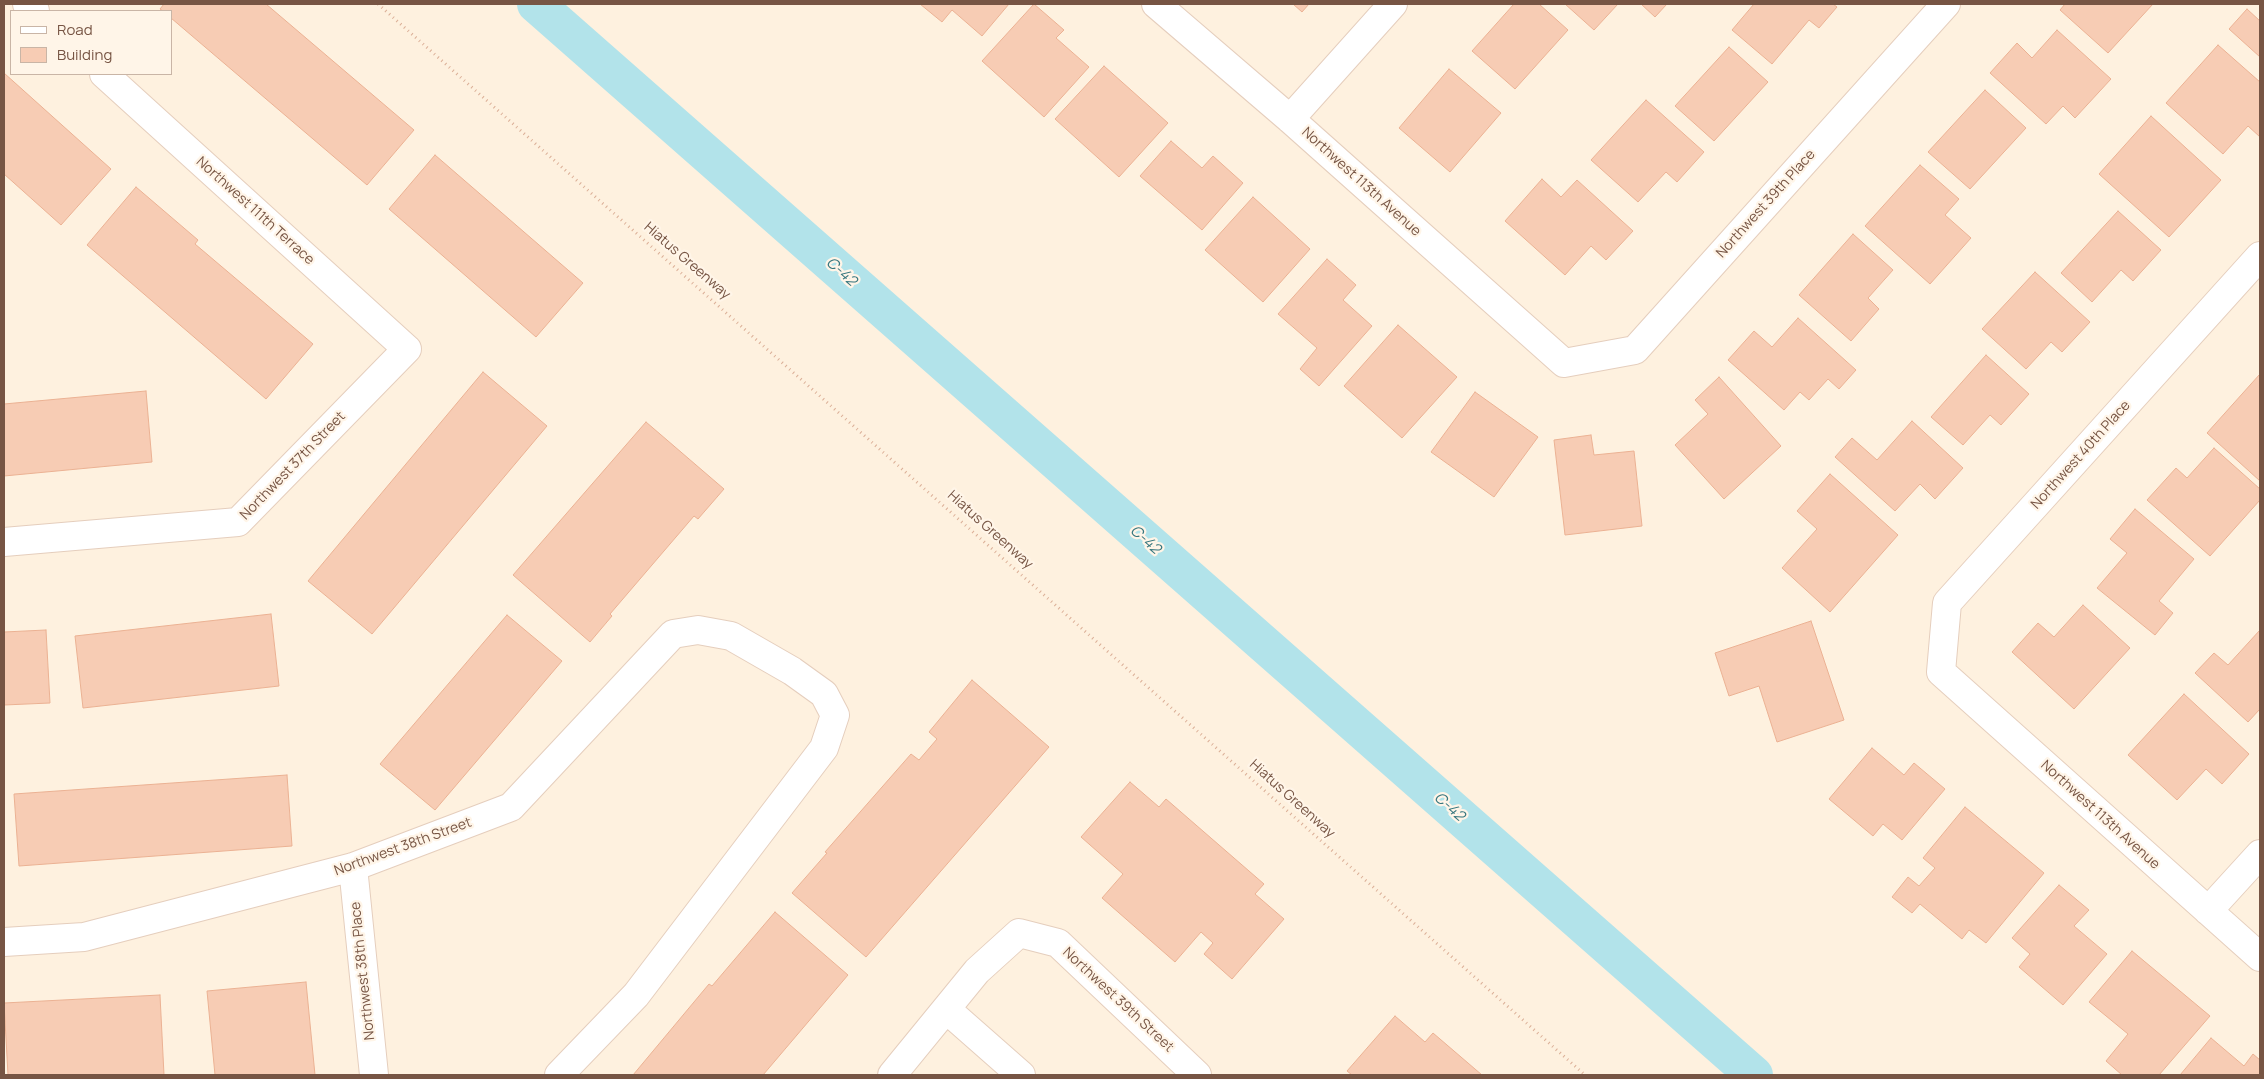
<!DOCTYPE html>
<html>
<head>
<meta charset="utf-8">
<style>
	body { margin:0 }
	#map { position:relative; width:2264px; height:1079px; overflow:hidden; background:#fef1df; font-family:Manrope,sans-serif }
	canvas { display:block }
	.frame { position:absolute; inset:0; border:5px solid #754; pointer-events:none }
	.legend { position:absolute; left:10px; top:10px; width:162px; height:65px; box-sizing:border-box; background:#fff5e8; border:1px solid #c9b5a6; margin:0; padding:6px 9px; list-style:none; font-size:15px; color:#754 }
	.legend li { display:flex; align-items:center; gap:10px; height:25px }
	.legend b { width:25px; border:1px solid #c9b5a6 }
</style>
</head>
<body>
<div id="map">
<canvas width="2264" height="1079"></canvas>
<div class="frame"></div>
<ul class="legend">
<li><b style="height:6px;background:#fff"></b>Road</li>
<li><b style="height:14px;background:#f7ccb4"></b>Building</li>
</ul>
</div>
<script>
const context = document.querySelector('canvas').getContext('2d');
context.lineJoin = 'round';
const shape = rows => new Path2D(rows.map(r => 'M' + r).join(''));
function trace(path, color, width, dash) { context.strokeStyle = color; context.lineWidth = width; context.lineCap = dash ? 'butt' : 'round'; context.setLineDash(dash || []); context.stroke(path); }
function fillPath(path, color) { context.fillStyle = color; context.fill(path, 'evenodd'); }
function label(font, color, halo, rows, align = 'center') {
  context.font = font + ' Manrope,sans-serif'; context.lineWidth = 4.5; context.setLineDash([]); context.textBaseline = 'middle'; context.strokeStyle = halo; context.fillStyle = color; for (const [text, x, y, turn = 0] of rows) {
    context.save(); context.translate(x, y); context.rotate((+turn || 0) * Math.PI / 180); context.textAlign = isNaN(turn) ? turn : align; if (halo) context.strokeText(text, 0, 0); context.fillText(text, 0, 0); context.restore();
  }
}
trace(shape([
	[536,4,1754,1075]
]), '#b2e3ea', 38);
const building = shape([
	[164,4,266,4,414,130,367,185,171,18,171,11,163,11,160,9,164,4],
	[920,4,1009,4,982,36,952,10,942,22,920,4],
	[1034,4,1064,30,1056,38,1089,67,1044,117,982,61,1034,4],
	[1293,4,1309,4,1302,12,1293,4],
	[1514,4,1539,4,1568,30,1515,89,1472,51,1514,4],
	[1565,4,1618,4,1594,30,1565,4],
	[1641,4,1667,4,1655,17,1641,4],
	[1754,4,1833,4,1837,7,1819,28,1809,20,1772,64,1732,30,1754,4],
	[2065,4,2153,4,2108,53,2060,10,2065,4],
	[2247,9,2260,21,2260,57,2229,29,2247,9],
	[2057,30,2111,79,2075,118,2063,106,2046,124,1990,73,2017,43,2032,58,2057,30],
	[2218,45,2260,82,2260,137,2248,126,2223,154,2166,103,2218,45],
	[1729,47,1768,82,1714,141,1675,106,1729,47],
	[1104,66,1168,123,1119,177,1055,119,1104,66],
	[1449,69,1501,113,1450,172,1399,128,1449,69],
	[4,73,111,169,61,225,4,174,4,73],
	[1985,90,2026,128,1970,189,1928,152,1985,90],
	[1646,100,1704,152,1677,182,1666,172,1638,202,1591,160,1646,100],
	[2151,116,2221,180,2169,237,2099,174,2151,116],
	[1171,141,1202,168,1213,156,1243,183,1202,230,1140,176,1171,141],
	[435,155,583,283,536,337,389,209,435,155],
	[1920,165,1959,199,1945,215,1971,238,1930,284,1865,226,1920,165],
	[1542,179,1561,197,1577,180,1633,231,1606,260,1591,246,1565,275,1505,221,1542,179],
	[136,187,198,240,195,244,313,344,266,399,87,245,136,187],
	[1253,197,1310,249,1263,302,1205,250,1253,197],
	[2118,211,2161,250,2133,281,2121,270,2092,302,2061,273,2118,211],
	[1853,234,1893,270,1868,298,1879,309,1851,341,1799,295,1853,234],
	[1327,259,1356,285,1343,300,1372,326,1319,386,1300,369,1317,348,1278,314,1327,259],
	[2035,272,2090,322,2062,352,2051,342,2026,369,1982,329,2035,272],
	[1798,318,1856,370,1839,389,1828,379,1809,400,1800,392,1784,410,1728,360,1754,331,1772,347,1798,318],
	[1398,325,1457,377,1402,438,1344,386,1398,325],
	[1986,355,2029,394,2001,425,1990,415,1963,445,1931,417,1986,355],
	[483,372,547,426,372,634,308,581,483,372],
	[2260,374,2260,481,2207,433,2260,374],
	[1719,377,1781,446,1724,499,1675,445,1708,414,1695,400,1719,377],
	[146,391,152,462,4,476,4,404,146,391],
	[1475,392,1538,437,1494,497,1431,452,1475,392],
	[1912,421,1963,468,1935,499,1920,484,1895,511,1835,457,1852,438,1877,460,1912,421],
	[646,422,724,489,698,519,694,516,610,614,612,616,590,642,513,575,646,422],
	[1591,435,1594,455,1634,451,1642,526,1565,535,1554,440,1591,435],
	[2214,448,2260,489,2260,500,2210,556,2147,500,2176,468,2187,478,2214,448],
	[1830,474,1898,535,1830,612,1782,568,1817,529,1797,511,1830,474],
	[2135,509,2194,559,2159,601,2173,613,2155,635,2097,588,2127,553,2110,539,2135,509],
	[2083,605,2130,648,2074,709,2012,652,2038,623,2054,637,2083,605],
	[271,614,279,686,83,708,75,636,271,614],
	[507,615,562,661,435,810,380,764,507,615],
	[1811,621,1844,720,1777,742,1759,686,1729,696,1715,653,1811,621],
	[46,630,50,703,4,705,4,632,46,630],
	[2260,630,2260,709,2248,722,2195,673,2214,653,2228,665,2260,630],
	[972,680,1049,747,866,957,792,893,827,853,825,852,911,754,919,760,937,739,929,732,972,680],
	[2184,694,2249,754,2222,784,2206,769,2177,800,2128,755,2184,694],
	[1872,748,1904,775,1914,763,1945,789,1902,840,1883,824,1873,836,1829,799,1872,748],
	[287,775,292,846,19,866,14,794,287,775],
	[1130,782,1159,807,1166,799,1264,884,1255,894,1284,919,1232,979,1204,954,1213,943,1201,932,1175,962,1102,898,1123,874,1081,837,1130,782],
	[1965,807,2044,873,1986,943,1969,930,1962,939,1920,904,1912,913,1892,897,1908,877,1919,886,1935,868,1923,858,1965,807],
	[2059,885,2089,910,2074,926,2107,954,2063,1005,2019,967,2030,954,2012,938,2059,885],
	[775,912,848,975,763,1075,633,1075,709,984,712,986,775,912],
	[2132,951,2210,1016,2159,1075,2122,1075,2106,1061,2128,1034,2089,1002,2132,951],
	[306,982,315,1075,215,1075,207,991,306,982],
	[160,995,164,1075,8,1075,4,1003,160,995],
	[1395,1016,1425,1042,1433,1033,1482,1075,1352,1075,1347,1071,1395,1016],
	[2211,1038,2244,1066,2253,1054,2260,1060,2260,1075,2180,1075,2211,1038]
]);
fillPath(building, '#f7ccb4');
trace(building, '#ebb193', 1);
const minor = shape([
	[27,4,35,11],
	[1156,4,1290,119,1564,363,1635,350,1946,4],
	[1290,119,1393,4],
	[2260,256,1947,603,1941,672,2260,957],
	[4,542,238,522,407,349,104,74],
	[353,867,374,1075],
	[2208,911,2260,854],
	[4,942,84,937,353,867,511,807,673,634,698,630,731,636,792,671,824,694,835,715,824,748,636,995,559,1075],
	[946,1009,1021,1075],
	[892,1075,977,971,1019,933,1058,943,1197,1075]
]);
trace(minor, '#e5cebd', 30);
trace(shape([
	[378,4,1585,1075]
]), '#dbaf97', 3, [1, 4]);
trace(minor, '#fff', 28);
label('14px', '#754', '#fff5e8', [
	["Northwest 113th Avenue",1361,182,42],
	["Northwest 39th Place",1766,204,-48],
	["Northwest 111th Terrace",255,211,42],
	["Hiatus Greenway",687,261,41],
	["Northwest 40th Place",2081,455,-48],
	["Northwest 37th Street",293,466,-46],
	["Hiatus Greenway",990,530,42],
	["Hiatus Greenway",1292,799,42],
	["Northwest 113th Avenue",2100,815,42],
	["Northwest 38th Street",403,847,-20],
	["Northwest 38th Place",363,971,-96],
	["Northwest 39th Street",1118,1000,43]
]);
label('italic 15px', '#36767e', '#fff5e8', [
	["C-42",841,272,41],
	["C-42",1145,540,41],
	["C-42",1449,807,41]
]);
</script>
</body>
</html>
